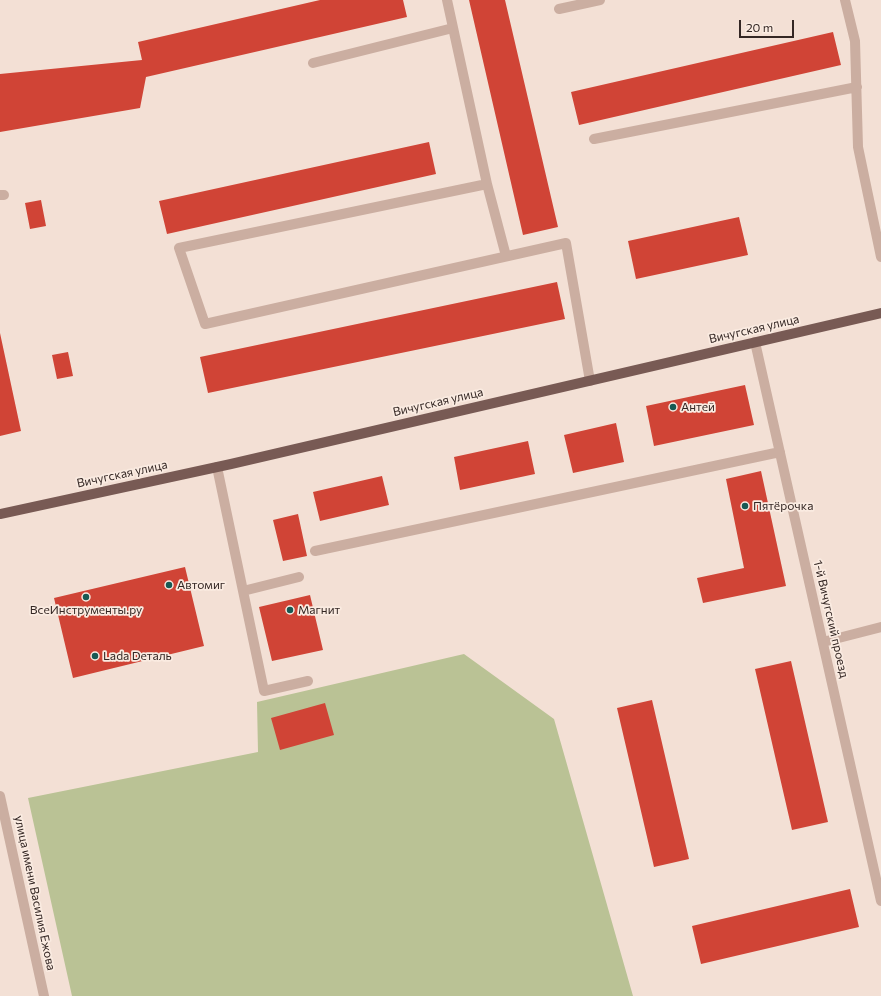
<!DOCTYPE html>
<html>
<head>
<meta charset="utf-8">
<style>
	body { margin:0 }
	#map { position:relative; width:881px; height:996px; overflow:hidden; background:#f3e0d5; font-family:Commissioner,sans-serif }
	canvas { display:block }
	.scale { position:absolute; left:739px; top:20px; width:55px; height:18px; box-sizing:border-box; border:2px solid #342724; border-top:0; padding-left:5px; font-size:12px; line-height:14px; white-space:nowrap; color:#342724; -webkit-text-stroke:3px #faebe1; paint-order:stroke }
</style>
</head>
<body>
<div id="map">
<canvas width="881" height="996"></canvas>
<div class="scale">20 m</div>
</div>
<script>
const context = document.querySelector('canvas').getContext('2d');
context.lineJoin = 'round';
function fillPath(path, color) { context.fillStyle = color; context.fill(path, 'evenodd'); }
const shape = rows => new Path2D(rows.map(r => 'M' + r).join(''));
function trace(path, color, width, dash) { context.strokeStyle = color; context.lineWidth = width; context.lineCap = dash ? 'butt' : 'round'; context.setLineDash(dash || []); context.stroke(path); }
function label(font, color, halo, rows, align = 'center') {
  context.font = font + ' Commissioner,sans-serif'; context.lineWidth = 3.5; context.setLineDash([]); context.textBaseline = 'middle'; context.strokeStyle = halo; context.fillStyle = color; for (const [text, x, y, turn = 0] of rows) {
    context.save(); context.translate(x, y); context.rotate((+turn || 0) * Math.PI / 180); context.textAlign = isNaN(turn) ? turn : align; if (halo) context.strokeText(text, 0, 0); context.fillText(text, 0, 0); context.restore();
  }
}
fillPath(shape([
	[464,654,554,719,633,996,72,996,28,798,258,752,257,702]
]), '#bac295');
fillPath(shape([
	[320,0,403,0,407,17,146,77,140,108,0,132,0,74,142,60,138,42],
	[469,0,505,0,558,227,523,235],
	[833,32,841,65,579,125,571,92],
	[429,142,436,174,167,234,159,201],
	[41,200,46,226,30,229,25,203],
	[739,217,748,255,636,279,628,241],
	[557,282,565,319,208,393,200,357],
	[0,333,21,431,0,436],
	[68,352,73,376,57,379,52,355],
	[745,385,754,425,654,446,646,406],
	[616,423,624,462,573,473,564,435],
	[528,441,535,474,460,490,454,457],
	[761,471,786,586,703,603,697,578,744,568,726,479],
	[382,476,389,505,320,521,313,492],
	[298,514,307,556,283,561,273,520],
	[185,567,204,646,73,678,54,598],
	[310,595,323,650,272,661,259,607],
	[791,661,828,822,792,830,755,669],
	[652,700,689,859,654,867,617,708],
	[325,703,334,735,280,750,271,718],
	[850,889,859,927,701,964,692,926]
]), '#d04436');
trace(shape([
	[447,0,487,184,179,248,205,324,566,243,590,381],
	[845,0,855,41,858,147,881,257],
	[559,9,600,0],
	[313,63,453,28],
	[594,139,857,87],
	[487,184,506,256],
	[0,195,4,195],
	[755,342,881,901],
	[217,467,264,691,308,681],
	[315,551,780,452],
	[243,591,299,577],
	[823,642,881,627],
	[0,796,44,996]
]), '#cbaea1', 10);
trace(shape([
	[0,514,231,464,881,313]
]), '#785a54', 10);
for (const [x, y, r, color] of [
	[673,407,4,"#175953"],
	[745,506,4,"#175953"],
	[169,585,4,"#175953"],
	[86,597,4,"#175953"],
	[290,610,4,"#175953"],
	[95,656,4,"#175953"]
]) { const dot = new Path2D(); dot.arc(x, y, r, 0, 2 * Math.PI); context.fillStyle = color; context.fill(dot); trace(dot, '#faebe1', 1.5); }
label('12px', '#342724', '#faebe1', [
	["Вичугская улица",754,329,-13],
	["Вичугская улица",438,402,-13],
	["Вичугская улица",122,474,-12],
	["1-й Вичугский проезд",831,619,77],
	["улица имени Василия Ежова",35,893,78]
]);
label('12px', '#342724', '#faebe1', [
	["Антей",681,407],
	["Пятёрочка",753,506],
	["Автомиг",177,585],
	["ВсеИнструменты.ру",86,610,"center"],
	["Магнит",298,610],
	["Lada Dеталь",103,656]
], 'left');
</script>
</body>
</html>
